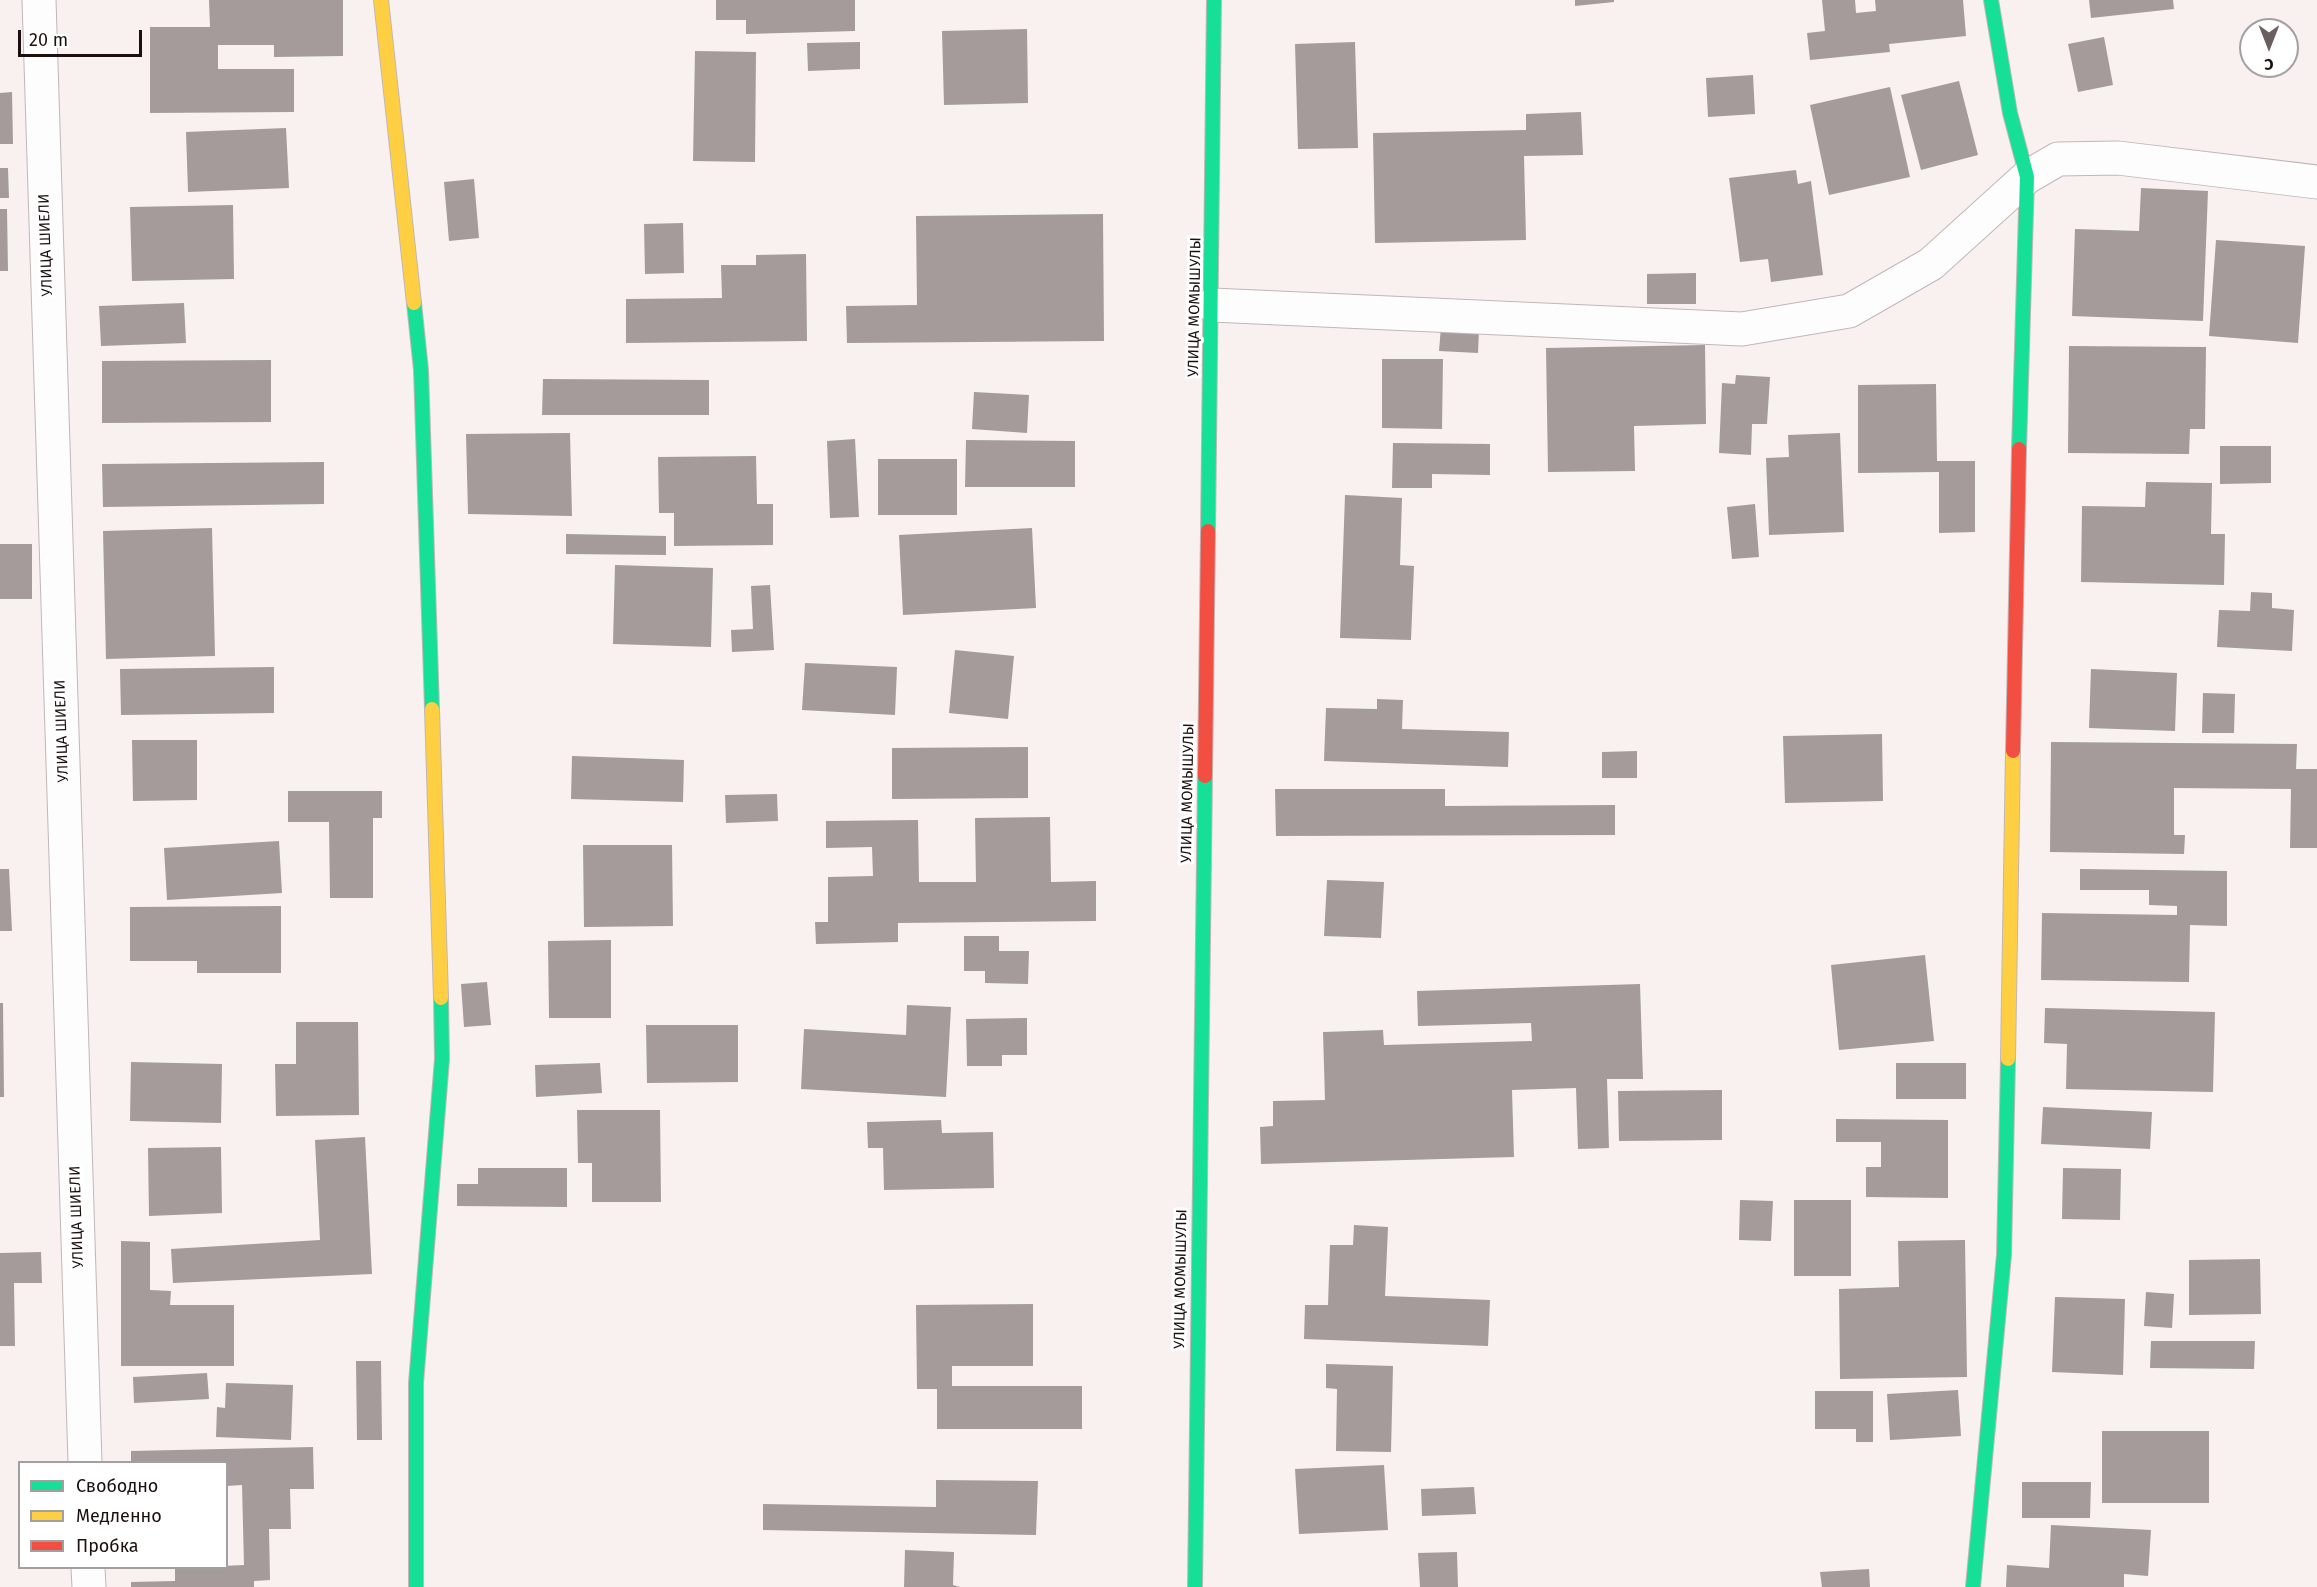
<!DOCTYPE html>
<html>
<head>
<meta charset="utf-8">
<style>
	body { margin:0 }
	#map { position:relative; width:2317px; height:1587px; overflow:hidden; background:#f8f1f0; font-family:"Fira Sans",sans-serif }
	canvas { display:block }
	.legend { position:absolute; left:18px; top:1461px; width:210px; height:108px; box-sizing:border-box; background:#fff; border:2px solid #a49f9f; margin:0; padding:8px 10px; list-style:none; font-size:18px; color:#1b100f }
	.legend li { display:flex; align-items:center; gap:12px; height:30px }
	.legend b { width:30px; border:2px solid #a49f9f }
	.north { position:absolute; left:2239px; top:18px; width:60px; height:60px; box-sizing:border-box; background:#fff; border:2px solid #a49f9f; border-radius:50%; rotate:180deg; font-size:16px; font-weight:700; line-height:24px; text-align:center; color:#1b100f }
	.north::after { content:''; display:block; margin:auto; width:21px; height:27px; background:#685f5e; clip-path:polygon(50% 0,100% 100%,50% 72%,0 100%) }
	.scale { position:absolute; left:18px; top:30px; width:124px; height:27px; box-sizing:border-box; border:3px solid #1b100f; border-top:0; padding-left:8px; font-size:18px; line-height:21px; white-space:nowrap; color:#1b100f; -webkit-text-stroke:4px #fff; paint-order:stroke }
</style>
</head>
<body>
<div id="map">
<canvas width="2317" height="1587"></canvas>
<ul class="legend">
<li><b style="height:8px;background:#16e098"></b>Свободно</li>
<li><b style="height:8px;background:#ffcf43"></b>Медленно</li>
<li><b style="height:8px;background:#f24e42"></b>Пробка</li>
</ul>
<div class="north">С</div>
<div class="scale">20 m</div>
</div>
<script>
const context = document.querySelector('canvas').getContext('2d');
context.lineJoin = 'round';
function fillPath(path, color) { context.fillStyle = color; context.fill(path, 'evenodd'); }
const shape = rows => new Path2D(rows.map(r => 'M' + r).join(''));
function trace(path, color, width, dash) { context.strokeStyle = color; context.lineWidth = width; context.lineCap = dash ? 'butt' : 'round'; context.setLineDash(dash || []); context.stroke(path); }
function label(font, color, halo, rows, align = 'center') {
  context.font = font + ' "Fira Sans",sans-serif'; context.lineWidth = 6; context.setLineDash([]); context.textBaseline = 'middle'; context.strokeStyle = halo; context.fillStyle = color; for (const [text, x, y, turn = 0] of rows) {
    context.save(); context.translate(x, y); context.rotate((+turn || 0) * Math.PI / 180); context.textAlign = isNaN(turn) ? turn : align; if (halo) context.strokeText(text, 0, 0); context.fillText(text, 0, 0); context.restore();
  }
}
fillPath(shape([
	[209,0,343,0,343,56,274,57,274,45,218,45,218,69,294,69,294,112,150,113,150,27,210,27],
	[716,0,855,0,855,31,746,34,746,20,716,20],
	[1575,0,1614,0,1614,2,1575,6],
	[1822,0,1855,0,1856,13,1876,11,1875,0,1963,0,1966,36,1889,44,1890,52,1810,60,1807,33,1825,31],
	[2089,0,2173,0,2174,9,2091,18],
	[1027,29,1028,103,944,105,942,31],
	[2104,37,2113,85,2078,92,2068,44],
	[860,42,860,69,808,71,807,43],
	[1355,42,1358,148,1298,149,1295,44],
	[695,51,756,52,755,162,693,161],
	[1753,75,1755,114,1708,117,1706,78],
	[1959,81,1978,155,1921,170,1901,95],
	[1890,87,1910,177,1829,195,1810,105],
	[12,92,13,144,0,144,0,93],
	[1581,112,1583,155,1524,156,1526,240,1375,243,1373,133,1526,130,1526,114],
	[286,128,289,188,188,192,186,132],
	[0,168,8,168,9,198,0,198],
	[1796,170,1798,184,1811,181,1823,275,1771,282,1768,259,1740,262,1729,178],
	[474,179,479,238,449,241,444,182],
	[2141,188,2208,191,2203,321,2072,316,2075,229,2139,231],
	[233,205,234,279,132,281,130,207],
	[0,209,7,209,8,271,0,271],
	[1103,214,1104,341,847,343,846,306,917,305,916,216],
	[683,223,684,273,645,274,644,224],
	[2216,240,2305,246,2298,343,2209,336],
	[806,254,807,341,626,343,626,299,722,298,721,265,756,265,756,255],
	[1696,273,1696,304,1647,304,1647,274],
	[184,303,186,343,101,346,99,306],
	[1441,327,1479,330,1478,353,1439,351],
	[1705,345,1706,424,1634,426,1635,471,1548,472,1546,348],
	[2069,346,2206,347,2205,429,2190,429,2189,454,2068,453],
	[1382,359,1443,359,1442,429,1382,428],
	[271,360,271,422,102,423,102,361],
	[1736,375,1770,377,1767,424,1752,424,1751,455,1719,453,1722,383,1735,384],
	[543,379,709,380,709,415,542,415],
	[1936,384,1937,461,1975,461,1975,532,1939,533,1939,472,1858,473,1858,385],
	[974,392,1029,395,1027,433,972,429],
	[570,433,572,516,468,514,466,434],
	[1840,433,1844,532,1769,535,1766,458,1789,457,1788,435],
	[855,439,859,517,830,518,827,441],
	[966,440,1075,441,1075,487,965,487],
	[1393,443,1490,444,1490,475,1432,474,1432,488,1392,488],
	[2220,446,2271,446,2271,483,2220,484],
	[756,456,757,504,773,504,773,545,674,546,674,513,659,513,658,457],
	[878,459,957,459,957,515,878,515],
	[324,462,324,504,103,507,102,464],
	[2146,482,2212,483,2211,534,2225,534,2224,585,2081,582,2082,506,2145,507],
	[1345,495,1402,498,1400,565,1414,566,1411,640,1340,638],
	[1755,504,1759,557,1732,559,1727,507],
	[212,528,215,656,106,659,103,531],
	[1032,528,1036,608,903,615,899,535],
	[566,534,666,536,666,555,566,554],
	[0,544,32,544,32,599,0,599],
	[615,565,713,568,711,647,613,644],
	[770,585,774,650,732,652,731,630,753,629,751,586],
	[2251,592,2272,593,2272,608,2294,610,2292,651,2217,647,2219,610,2250,611],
	[955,650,1014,656,1008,719,949,713],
	[805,663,897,667,895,715,802,710],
	[274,667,274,713,121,715,120,669],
	[2091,669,2177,673,2175,731,2089,728],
	[2203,693,2235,694,2234,733,2202,733],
	[1377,699,1403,700,1402,729,1509,732,1508,767,1324,761,1326,708,1377,709],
	[1882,734,1883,801,1785,803,1783,736],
	[132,740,197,740,197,800,133,801],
	[2051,742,2297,744,2296,769,2317,769,2317,848,2290,848,2291,789,2174,788,2174,835,2185,835,2184,854,2050,852],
	[1028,747,1028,798,892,799,892,748],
	[1637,751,1637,778,1602,778,1602,752],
	[572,756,684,760,683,802,571,799],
	[1275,789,1445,789,1445,806,1615,805,1615,835,1276,836],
	[288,791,382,791,382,818,373,818,373,898,330,898,329,822,288,822],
	[777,794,778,821,726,823,725,795],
	[1050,817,1051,882,1096,881,1096,921,898,923,898,942,816,944,815,922,828,922,828,877,873,876,872,847,826,848,826,821,918,820,919,882,976,882,975,818],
	[279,841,282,893,167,900,164,848],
	[583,845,672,845,673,926,584,927],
	[0,869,9,869,12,931,0,931],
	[2080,869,2227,871,2227,926,2190,925,2189,982,2041,980,2042,913,2177,915,2177,906,2149,905,2149,890,2080,890],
	[1327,880,1384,882,1381,938,1324,936],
	[281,906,281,973,197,973,197,961,130,961,130,907],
	[964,936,999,936,999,951,1029,951,1028,984,985,983,985,971,964,971],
	[611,940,611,1018,549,1018,548,941],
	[1925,955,1934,1041,1839,1050,1831,965],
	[487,982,491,1025,464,1027,461,984],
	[1640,984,1643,1079,1607,1079,1609,1148,1578,1149,1576,1088,1512,1090,1514,1157,1261,1164,1260,1127,1273,1126,1273,1101,1325,1100,1323,1032,1383,1030,1384,1045,1532,1041,1531,1023,1418,1026,1417,991],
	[0,1003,3,1003,4,1097,0,1097],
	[907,1005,951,1007,946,1097,801,1089,804,1029,906,1035],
	[2045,1008,2215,1012,2213,1092,2066,1089,2067,1044,2044,1043],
	[1027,1018,1027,1055,1002,1055,1002,1066,967,1066,966,1019],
	[296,1022,358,1022,359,1115,276,1116,275,1064,296,1064],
	[646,1025,738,1025,738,1082,647,1083],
	[131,1062,222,1064,221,1123,130,1121],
	[600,1063,602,1093,536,1097,535,1065],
	[1896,1063,1966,1063,1966,1099,1896,1099],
	[1722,1090,1722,1140,1619,1141,1618,1091],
	[2043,1107,2152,1112,2150,1149,2041,1144],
	[577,1110,660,1110,661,1202,592,1202,592,1163,578,1163],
	[1836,1119,1948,1120,1948,1198,1866,1197,1866,1167,1881,1167,1881,1142,1836,1142],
	[941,1120,942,1133,993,1132,994,1188,884,1190,883,1148,868,1148,867,1122],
	[365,1137,372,1274,173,1283,171,1249,320,1240,315,1140],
	[221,1147,222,1213,149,1216,148,1148],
	[478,1168,567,1168,567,1207,457,1206,457,1184,478,1184],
	[2063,1168,2121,1169,2120,1220,2062,1219],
	[1740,1200,1773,1201,1771,1241,1739,1240],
	[1794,1200,1851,1200,1851,1276,1794,1276],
	[1354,1225,1388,1227,1385,1296,1490,1300,1488,1346,1304,1339,1305,1305,1328,1305,1330,1245,1353,1245],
	[1965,1240,1967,1377,1840,1379,1839,1289,1899,1287,1898,1241],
	[121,1241,150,1242,150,1290,171,1291,170,1305,234,1305,234,1366,121,1366],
	[41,1252,42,1283,14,1283,15,1346,0,1346,0,1253],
	[2260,1259,2261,1314,2189,1315,2189,1260],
	[2146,1292,2174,1294,2172,1328,2144,1326],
	[2055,1297,2125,1299,2123,1375,2052,1372],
	[1033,1304,1033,1366,952,1366,952,1386,1082,1386,1082,1429,937,1429,937,1389,917,1389,916,1305],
	[2151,1341,2255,1341,2254,1369,2150,1368],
	[356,1361,381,1361,382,1440,357,1440],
	[1326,1364,1393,1366,1391,1452,1336,1451,1337,1389,1326,1388],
	[207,1373,209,1399,134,1403,133,1377],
	[226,1383,293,1385,291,1440,216,1437,217,1407,225,1408],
	[1958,1390,1961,1436,1890,1440,1887,1394],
	[1815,1391,1873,1391,1873,1442,1856,1442,1856,1429,1815,1429],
	[2102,1431,2209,1431,2209,1503,2102,1503],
	[313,1447,314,1489,290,1489,291,1529,269,1529,270,1580,254,1581,254,1587,131,1587,131,1582,175,1581,175,1568,244,1565,242,1485,226,1486,226,1462,131,1462,131,1451],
	[1384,1465,1388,1530,1299,1534,1295,1469],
	[936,1480,1038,1481,1036,1535,763,1530,763,1504,936,1507],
	[2022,1482,2091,1482,2090,1518,2022,1518],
	[1474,1487,1476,1514,1422,1516,1421,1489],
	[2051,1525,2151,1530,2148,1576,2124,1574,2124,1587,2006,1587,2007,1565,2049,1568],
	[905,1550,954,1552,953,1585,960,1587,904,1587],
	[1457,1552,1458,1587,1420,1587,1418,1553],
	[1869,1569,1870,1587,1822,1587,1820,1572]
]), '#a49b9a');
const street = shape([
	[39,0,85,1462],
	[1212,305,1742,329,1849,311,1931,264,2027,177,2058,159,2118,158,2317,182],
	[88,1568,89,1587]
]);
const fast = shape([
	[1991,0,2010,113,2027,177,2019,449],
	[414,303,421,370,432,709],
	[1208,531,1214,0],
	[416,1587,416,1383,442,1059,441,998],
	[1195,1587,1205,776],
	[1973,1587,2004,1255,2008,1059]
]);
const slow = shape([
	[381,0,414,303],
	[432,709,441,998],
	[2008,1059,2013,751]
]);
const jam = shape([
	[2013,751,2019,449],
	[1205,776,1208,531]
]);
trace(street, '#c0b7b6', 35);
trace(fast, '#c0b7b6', 16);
trace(slow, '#c0b7b6', 16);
trace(jam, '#c0b7b6', 16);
trace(street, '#fefdfd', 33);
trace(fast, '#16e098', 14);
trace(slow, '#ffcf43', 14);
trace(jam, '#f24e42', 14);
label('15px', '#1b100f', '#fff', [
	["УЛИЦА ШИЕЛИ",46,245,-92],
	["УЛИЦА МОМЫШУЛЫ",1195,307,-89],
	["УЛИЦА ШИЕЛИ",62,731,-92],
	["УЛИЦА МОМЫШУЛЫ",1188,793,-89],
	["УЛИЦА ШИЕЛИ",77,1217,-92],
	["УЛИЦА МОМЫШУЛЫ",1181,1279,-89]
]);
</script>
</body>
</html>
